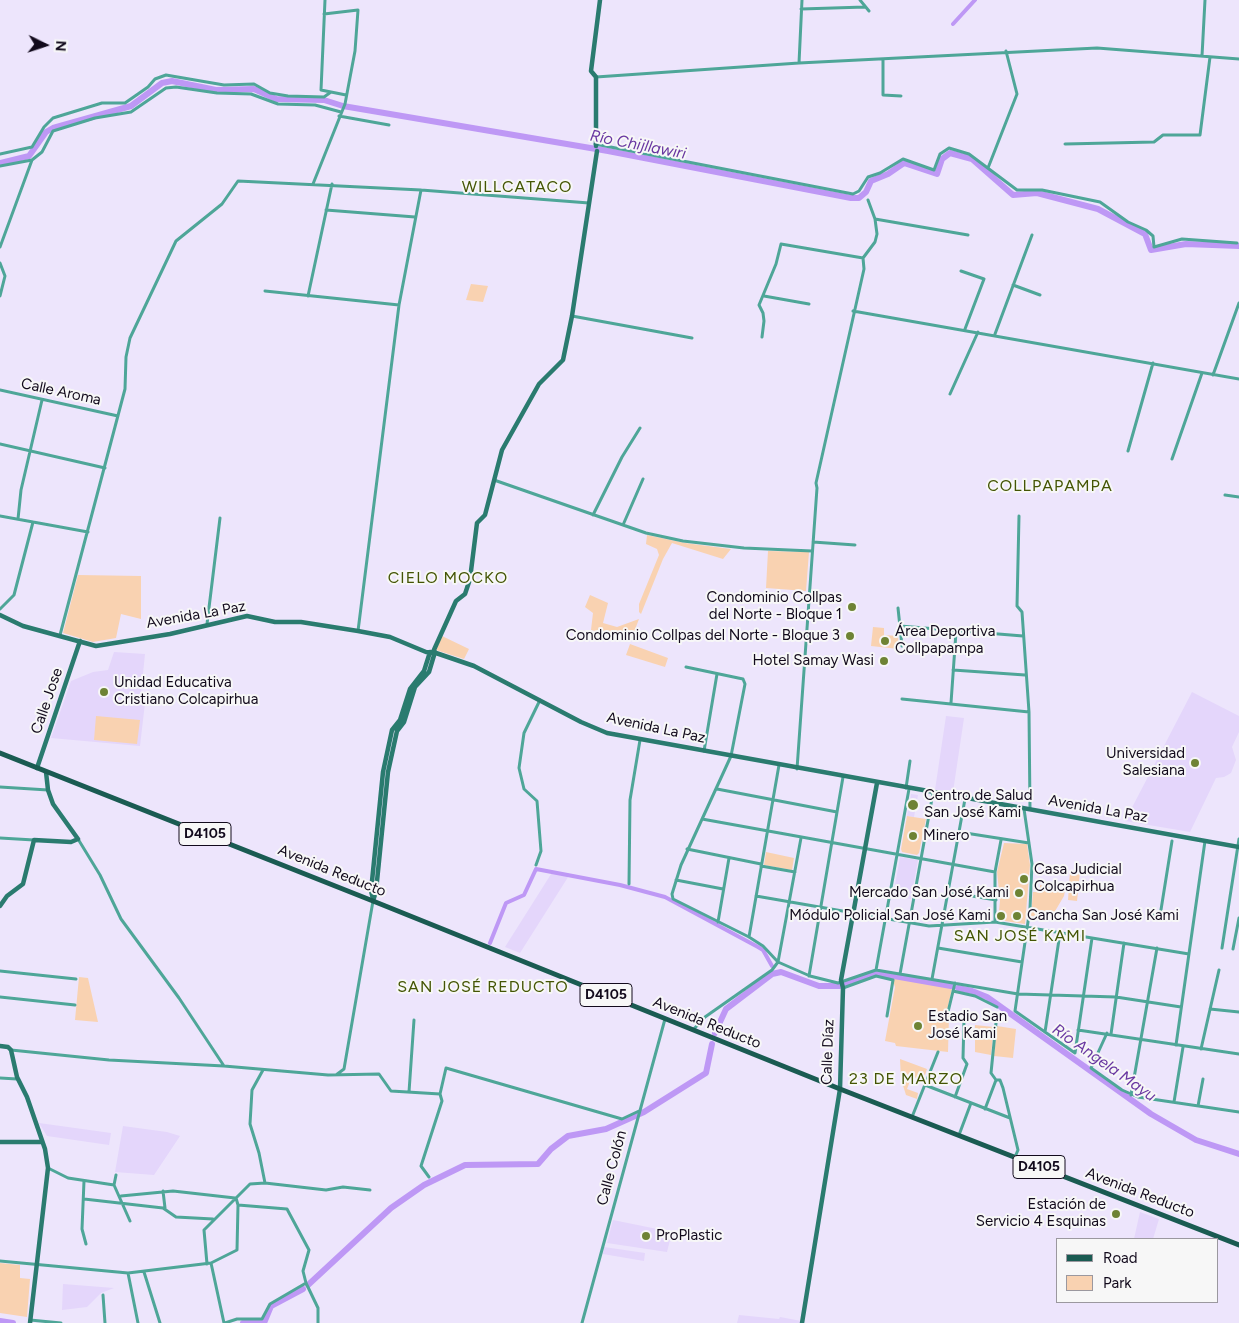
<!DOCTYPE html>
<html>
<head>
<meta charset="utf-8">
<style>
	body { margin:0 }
	#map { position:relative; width:1239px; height:1323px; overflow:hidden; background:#ede5fc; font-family:Figtree,sans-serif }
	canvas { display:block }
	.legend { position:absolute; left:1056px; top:1238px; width:162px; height:65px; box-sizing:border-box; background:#f7f7f7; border:1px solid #9b989f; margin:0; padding:6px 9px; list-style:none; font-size:15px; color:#120a1c }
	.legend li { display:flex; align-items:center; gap:10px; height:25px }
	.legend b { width:25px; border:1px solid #9b989f }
	.north { position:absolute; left:20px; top:20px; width:50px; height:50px; -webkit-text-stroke:4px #f7f7f7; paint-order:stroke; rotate:94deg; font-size:14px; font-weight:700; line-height:20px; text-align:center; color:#120a1c }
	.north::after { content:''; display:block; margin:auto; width:18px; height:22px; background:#120a1c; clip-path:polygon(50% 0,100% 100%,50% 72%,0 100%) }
</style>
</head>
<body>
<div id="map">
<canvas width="1239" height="1323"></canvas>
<ul class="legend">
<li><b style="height:6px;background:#1a5b52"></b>Road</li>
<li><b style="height:14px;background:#f9d2b1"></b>Park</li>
</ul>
<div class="north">N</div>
</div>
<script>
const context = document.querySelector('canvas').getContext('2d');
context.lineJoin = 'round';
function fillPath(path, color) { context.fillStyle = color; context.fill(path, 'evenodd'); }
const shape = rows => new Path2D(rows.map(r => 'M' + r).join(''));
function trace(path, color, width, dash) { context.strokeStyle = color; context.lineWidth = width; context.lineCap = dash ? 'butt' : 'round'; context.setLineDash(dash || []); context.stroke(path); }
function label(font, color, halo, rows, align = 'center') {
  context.font = font + ' Figtree,sans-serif'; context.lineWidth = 4; context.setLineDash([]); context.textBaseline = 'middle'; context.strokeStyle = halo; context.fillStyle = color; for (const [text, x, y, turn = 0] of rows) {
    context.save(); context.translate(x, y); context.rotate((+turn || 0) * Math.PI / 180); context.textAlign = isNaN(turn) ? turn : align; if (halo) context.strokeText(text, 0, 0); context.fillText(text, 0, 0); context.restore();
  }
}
fillPath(shape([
	[114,652,145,654,140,703,145,703,140,746,51,738,71,681,93,672,108,670],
	[1192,692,1239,716,1239,732,1232,747,1236,760,1231,773,1224,777,1216,778,1190,832,1125,821],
	[946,716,964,718,953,792,935,790],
	[911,794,918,795,914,817,907,816],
	[900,857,918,860,911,899,893,896],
	[553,871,570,874,520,953,505,947],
	[39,1123,111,1133,109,1145,47,1136],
	[123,1126,167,1132,180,1136,154,1175,115,1172],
	[1140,1212,1159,1219,1153,1239,1134,1239],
	[613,1220,672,1232,667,1252,607,1243],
	[604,1247,645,1253,644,1261,603,1254],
	[63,1284,114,1288,101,1293,87,1307,62,1310],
	[739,1315,779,1319,780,1317,801,1321,800,1323,737,1323]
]), '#e4d6fb');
fillPath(shape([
	[471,284,488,286,483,302,466,300],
	[647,535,685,543,731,549,723,559,672,543,663,559,641,614,639,612,639,604,659,555,657,549,646,544],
	[768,551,809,552,806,591,766,588],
	[78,575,141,576,141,619,121,614,116,638,93,642,63,633],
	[590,595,608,603,603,623,617,627,639,619,631,640,591,630,593,613,585,607],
	[873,627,884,628,884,635,898,636,899,649,871,646],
	[442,636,469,649,464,659,436,650],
	[630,644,668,658,665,667,626,655],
	[96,716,140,720,137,744,94,740],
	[907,816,926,819,919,853,917,855,902,852,901,849],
	[1004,843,1027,844,1030,865,1025,924,998,920,1000,901,997,872],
	[766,852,794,858,792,870,764,865],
	[1070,871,1080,872,1077,901,1068,900],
	[1040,885,1065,890,1064,896,1051,918,1031,916,1033,892,1040,892],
	[891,974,953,984,946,1015,949,1016,948,1052,896,1046,895,1043,885,1041,895,987],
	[79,977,88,978,98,1022,75,1020],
	[975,1025,994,1027,991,1055,975,1052],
	[997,1026,1016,1029,1013,1058,994,1056],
	[900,1059,927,1069,923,1081,912,1076,907,1089,918,1093,917,1099,906,1095,901,1079],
	[0,1263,20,1265,20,1278,30,1279,27,1317,0,1313]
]), '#f9d2b1');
trace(shape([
	[953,24,975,0],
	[490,943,506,903,524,895,536,869,620,885,665,897,758,947,763,950,772,966]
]), '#be98f5', 4);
trace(shape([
	[0,163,29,156,46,132,53,128,131,106,162,83,172,81,216,90,254,89,276,99,324,100,343,106,608,151,851,198,859,198,866,192,871,181,888,174,904,163,937,174,942,159,950,153,972,159,1013,195,1037,193,1098,209,1145,234,1151,250,1186,244,1239,246],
	[846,984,877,973,951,986],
	[958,988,972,991,987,997,1151,1114,1196,1140,1239,1154],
	[715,1033,726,1009,772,974,781,972,819,986,841,986],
	[308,1285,391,1208,424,1185,465,1165,538,1164,551,1149,568,1136,606,1129,644,1112,706,1073,712,1044],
	[0,1321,13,1323],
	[243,1323,262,1323],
	[264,1323,271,1306,303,1289]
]), '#be98f5', 6);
trace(shape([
	[325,0,321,90,346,95],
	[860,0,869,11],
	[801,9,865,7],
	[1202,56,1205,0],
	[883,59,883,95,901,96],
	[799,63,802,0],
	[596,77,799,63,1097,48,1239,59],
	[339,116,389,125],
	[595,144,853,194,859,191,868,177,880,173,903,159,934,170,940,154,949,148,969,154,1017,190,1042,190,1100,202,1128,222,1146,230,1153,236,1154,247,1182,239,1237,243],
	[1065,144,1154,142,1163,135,1200,135,1210,57],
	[0,154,32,147,44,127,53,118,102,103,125,103,148,87,155,79,166,75,224,85,254,84,270,93,288,96,324,97,331,92],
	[0,166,32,160,42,152,53,131,95,118,131,112,166,88,176,87,217,93,251,94,278,104,315,105,341,112],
	[988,168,1017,94,1006,51],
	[313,184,345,104,355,51,358,10,324,14],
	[326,210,415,217],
	[875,219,968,235],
	[0,247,32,160],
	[0,263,5,276,0,296],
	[961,271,984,279,965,329],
	[1013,285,1040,295],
	[265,291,399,305],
	[308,296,332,184],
	[764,296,809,304],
	[853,311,1239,379],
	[572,316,692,338],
	[995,334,1032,235],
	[762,337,764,321,763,313,759,305,776,264,781,244,863,258],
	[1213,375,1239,303],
	[0,390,118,416],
	[950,394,978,332],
	[0,444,105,468],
	[1128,451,1153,363],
	[1172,459,1202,373],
	[494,480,646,533,683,541,744,548,812,551],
	[1225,495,1239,497],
	[593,515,622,457,640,428],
	[0,516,88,532],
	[1019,516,1017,606,1022,612,1029,712,1030,809],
	[18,519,21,490,42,400],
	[623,525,643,479],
	[813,542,855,545],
	[898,608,902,646],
	[0,609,14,595,33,522],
	[207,624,220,518],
	[900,626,1023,636],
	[358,631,399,305,421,190],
	[60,635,125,389,126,357,130,338,176,241,222,204,238,181,421,190,589,203],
	[686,667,743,679,745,684,731,756,681,865,672,894,673,899,749,937,763,946,778,962,810,976,838,983,876,970,1018,994,1116,997,1181,1007],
	[953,670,1025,675],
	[902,699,1029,712],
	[951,703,956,632],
	[704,751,717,674],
	[797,769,817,488,816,483,864,269,863,258,875,242,877,234,875,219,868,200],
	[0,787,48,790],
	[906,788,910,761],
	[717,789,837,812],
	[1024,809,1032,864,1030,908,1015,1011,1075,1053,1092,938],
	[702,819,995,872],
	[959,832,1029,843],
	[0,838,34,840],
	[78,839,100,875,121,919,179,998,224,1066,328,1075,379,1074,391,1091,440,1094],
	[687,849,761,864],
	[536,865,541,851,537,801,524,789,519,768,524,733,540,700],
	[761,866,795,872],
	[676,880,723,889],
	[629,884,630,800,640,740],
	[948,892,996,900],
	[756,896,929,926,995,922,1189,954],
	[1152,915,1160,916,1172,841],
	[718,922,729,858],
	[995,922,995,872,1001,840],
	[749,937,779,765],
	[938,948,1022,962],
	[1222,948,1239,839],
	[1233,949,1239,918],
	[876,970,909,789],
	[0,971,76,979],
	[900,974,933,793],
	[809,976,843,777],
	[932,979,965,799],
	[843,988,876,976,893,980,887,1016],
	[953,991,975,996,997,1007],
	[0,997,75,1005],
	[1210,1009,1239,1012],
	[948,1012,955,983],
	[693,1030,705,1017,772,970,778,962,801,838],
	[1078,1030,1239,1054],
	[1045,1032,1060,933],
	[1107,1033,1091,1068,1122,1090,1138,1097,1239,1112],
	[1111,1034,1124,943],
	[1176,1045,1205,841],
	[1201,1049,1219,970],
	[11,1050,109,1060,224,1066],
	[263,1070,252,1090,250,1124,259,1153,265,1183],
	[336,1075,344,1069,373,901],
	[0,1078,17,1079],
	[996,1080,1000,1080,1003,1088,1018,1150,1015,1157],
	[925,1085,1010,1118],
	[409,1092,414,1020],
	[1131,1095,1157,948],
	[955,1097,967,1064,963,1058,964,1020],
	[1174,1102,1183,1047],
	[1198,1106,1203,1079],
	[985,1109,996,1080,991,1073,996,1023],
	[912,1117,938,1052],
	[959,1135,971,1103],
	[48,1168,68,1178,114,1185],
	[116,1175,114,1185,130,1221],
	[429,1177,421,1166,442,1101,440,1094,446,1068,622,1119,639,1111],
	[84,1181,82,1229,86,1244],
	[163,1191,165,1208],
	[121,1196,173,1191,235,1198],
	[84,1199,163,1208,176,1217,213,1219],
	[238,1205,287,1209,309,1250,303,1271,306,1283,318,1308,318,1323],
	[0,1261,128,1273,211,1263,237,1250,238,1205,236,1198],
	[211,1263,224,1323],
	[207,1264,204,1230,250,1184,265,1183,326,1190,343,1187,370,1190],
	[144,1272,160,1323],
	[128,1273,138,1323],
	[103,1295,105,1323],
	[30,1320,61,1323],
	[225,1323,237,1319,262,1319,270,1304,306,1283],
	[582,1323,665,1019]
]), '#4ea698', 3);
trace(shape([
	[596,146,596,77,591,71,600,0],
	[0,615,23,626,96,646,170,634,247,616,275,622,301,622,358,631,390,637,426,652,436,653,474,666,581,722,607,733,1239,847],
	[433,652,456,601,465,594,470,579,477,523,485,515,502,450,539,384,563,360,572,316,597,151],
	[37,768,80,641],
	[373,899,371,891,383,772,392,730,400,720,410,689,424,671,430,652],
	[373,901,376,891,388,772,397,731,404,722,415,687,429,672,435,652],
	[0,906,7,896,23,884,34,840,71,842,78,839,53,804,48,790,46,772],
	[0,1046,8,1047,11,1050,17,1077,27,1097,45,1149,48,1168,30,1323],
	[0,1142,42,1142],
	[802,1323,840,1089,843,988,841,980,877,783]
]), '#2a7b6f', 4.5);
trace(shape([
	[0,753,373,901,840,1089,1239,1245]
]), '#1a5b52', 5);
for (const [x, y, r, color] of [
	[852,607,5,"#6e8334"],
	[850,636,5,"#6e8334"],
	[885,641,5,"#6e8334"],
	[884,661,5,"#6e8334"],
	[104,692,5,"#6e8334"],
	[1195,763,5,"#6e8334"],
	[913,805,6,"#6e8334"],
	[913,836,5,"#6e8334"],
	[1024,879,5,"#6e8334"],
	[1019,893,5,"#6e8334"],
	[1001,916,5,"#6e8334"],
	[1017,916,5,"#6e8334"],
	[918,1026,5,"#6e8334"],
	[1116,1214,5,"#6e8334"],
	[646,1236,5,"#6e8334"]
]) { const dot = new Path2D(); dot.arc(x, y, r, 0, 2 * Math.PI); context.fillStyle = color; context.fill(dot); trace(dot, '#f7f7f7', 2); }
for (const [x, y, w] of [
	[205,834,52],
	[606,995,52],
	[1039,1167,52]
]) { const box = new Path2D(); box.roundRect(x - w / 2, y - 11.5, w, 23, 4); context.fillStyle = '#f7f7f7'; context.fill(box); trace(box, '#120a1c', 1); }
label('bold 14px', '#120a1c', null, [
	["D4105",205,834],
	["D4105",606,995],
	["D4105",1039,1167]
]);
label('15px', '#120a1c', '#f7f7f7', [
	["Calle Aroma",61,392,12],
	["Avenida La Paz",196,615,-10],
	["Calle Jose",47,701,-71],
	["Avenida La Paz",656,728,12],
	["Avenida La Paz",1098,809,10],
	["Avenida Reducto",332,871,22],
	["Avenida Reducto",707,1023,22],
	["Calle Díaz",828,1052,-88],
	["Calle Colón",612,1168,-75],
	["Avenida Reducto",1140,1193,21]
]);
label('15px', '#120a1c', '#f7f7f7', [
	["Condominio Collpas",842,598,"right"],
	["del Norte - Bloque 1",842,615,"right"],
	["Área Deportiva",895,632],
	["Collpapampa",895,649],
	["Condominio Collpas del Norte - Bloque 3",840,636,"right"],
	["Hotel Samay Wasi",874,661,"right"],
	["Unidad Educativa",114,683],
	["Cristiano Colcapirhua",114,700],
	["Universidad",1185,754,"right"],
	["Salesiana",1185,771,"right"],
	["Centro de Salud",924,796],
	["San José Kami",924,813],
	["Minero",923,836],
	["Casa Judicial",1034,870],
	["Colcapirhua",1034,887],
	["Mercado San José Kami",1009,893,"right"],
	["Módulo Policial San José Kami",991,916,"right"],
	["Cancha San José Kami",1027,916],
	["Estadio San",928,1017],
	["José Kami",928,1034],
	["Estación de",1106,1205,"right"],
	["Servicio 4 Esquinas",1106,1222,"right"],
	["ProPlastic",656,1236]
], 'left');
label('italic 16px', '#6937a1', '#f7f7f7', [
	["Río Chijllawiri",638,145,11],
	["Río Angela Mayu",1104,1063,35]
]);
context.letterSpacing = '1px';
label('16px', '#445504', '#f7f7f7', [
	["WILLCATACO",517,187],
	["COLLPAPAMPA",1050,486],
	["CIELO MOCKO",448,578],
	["SAN JOSÉ KAMI",1020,936],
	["SAN JOSÉ REDUCTO",483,987],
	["23 DE MARZO",906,1079]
]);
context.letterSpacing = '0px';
</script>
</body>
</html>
